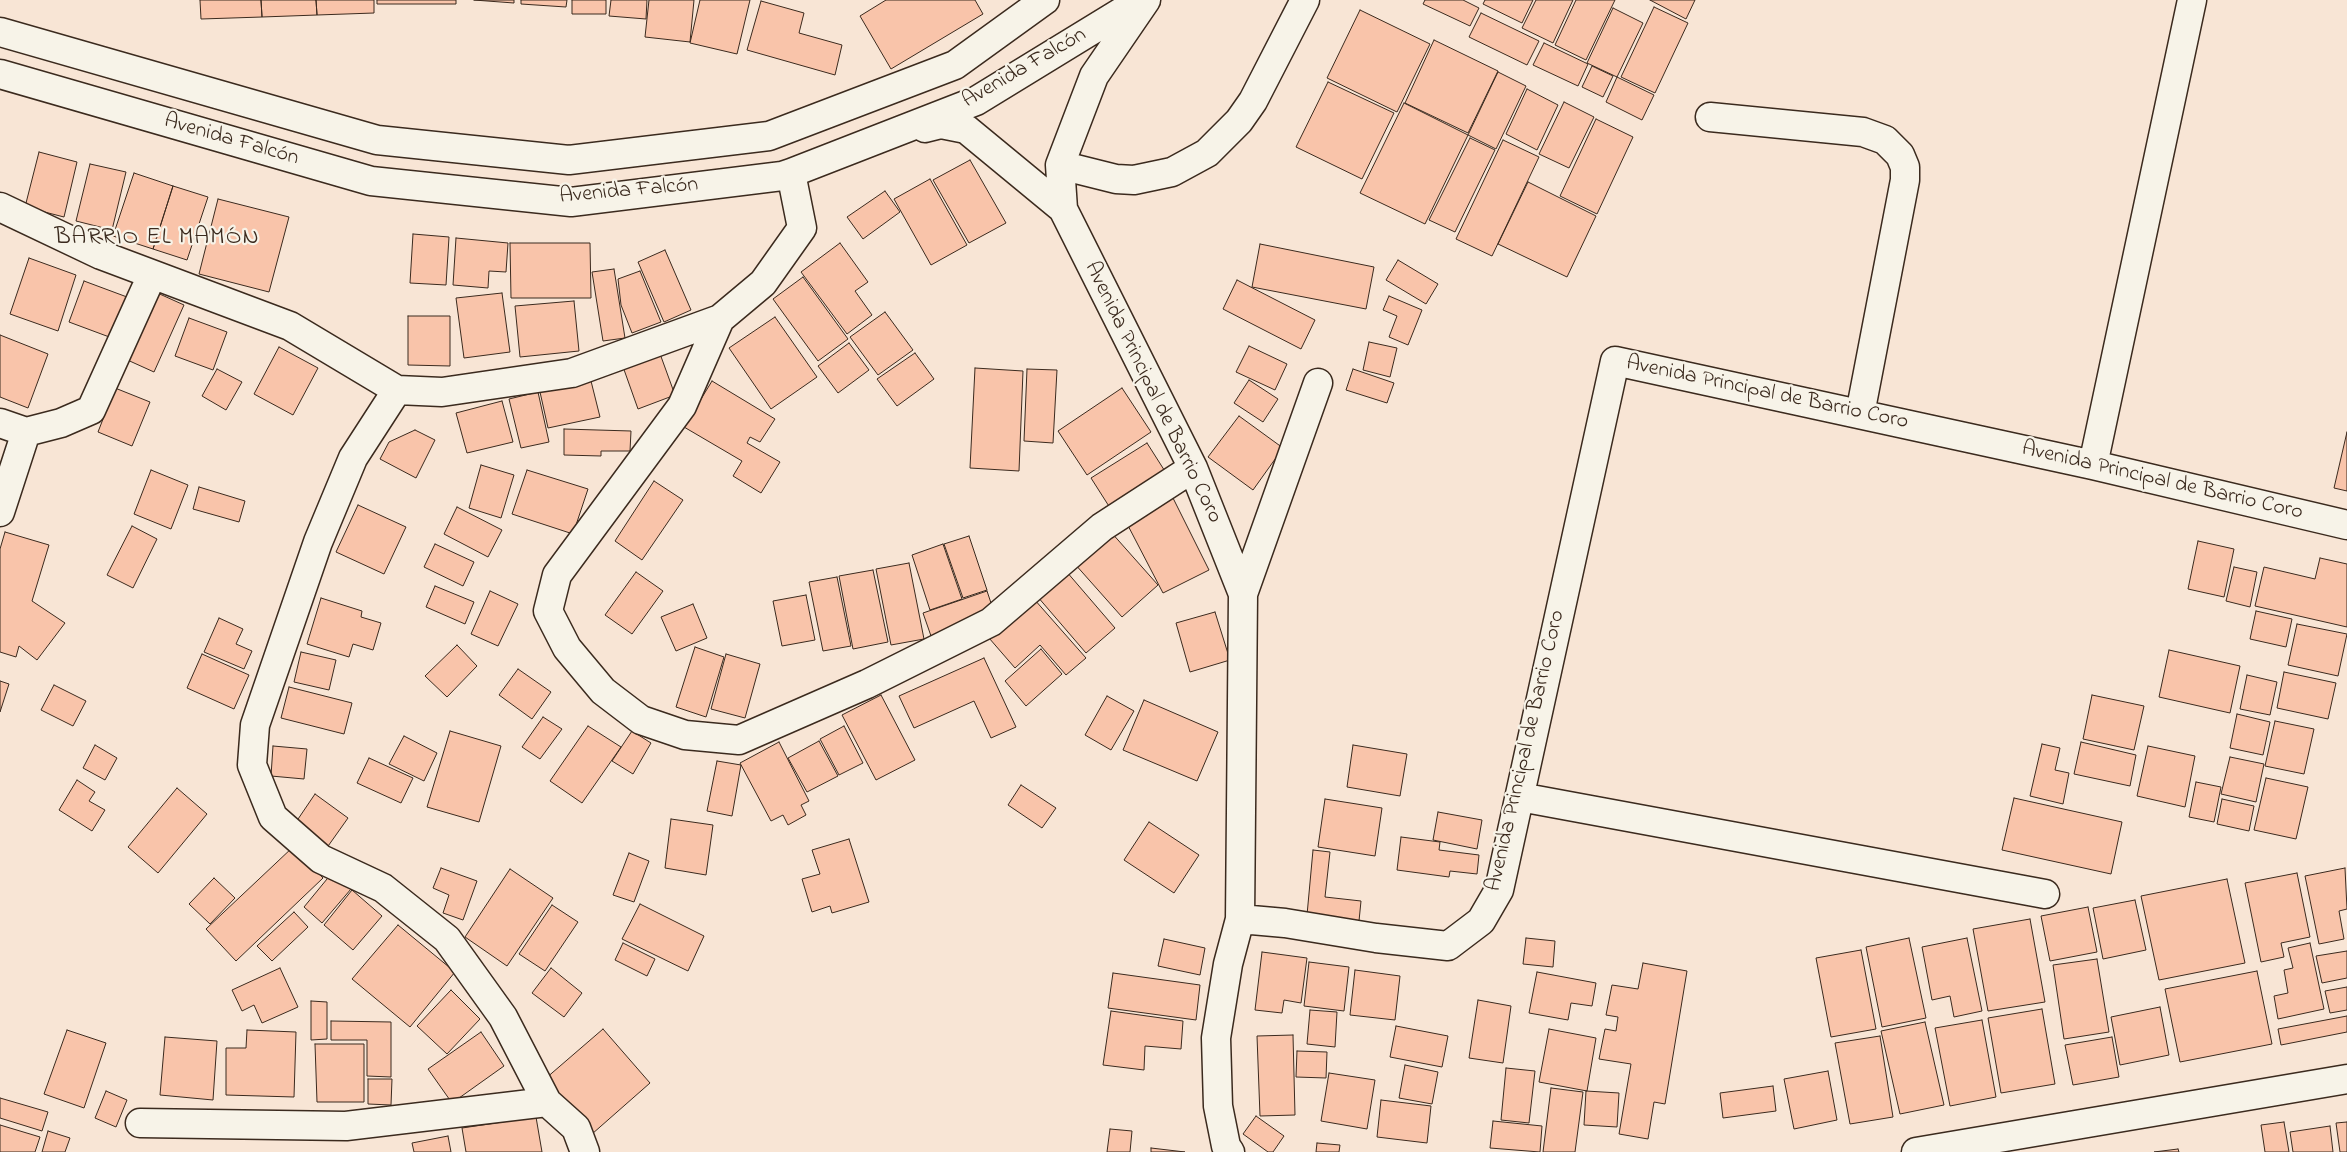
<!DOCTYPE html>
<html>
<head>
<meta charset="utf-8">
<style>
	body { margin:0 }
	canvas { display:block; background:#f8e5d5 }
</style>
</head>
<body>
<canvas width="2347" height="1152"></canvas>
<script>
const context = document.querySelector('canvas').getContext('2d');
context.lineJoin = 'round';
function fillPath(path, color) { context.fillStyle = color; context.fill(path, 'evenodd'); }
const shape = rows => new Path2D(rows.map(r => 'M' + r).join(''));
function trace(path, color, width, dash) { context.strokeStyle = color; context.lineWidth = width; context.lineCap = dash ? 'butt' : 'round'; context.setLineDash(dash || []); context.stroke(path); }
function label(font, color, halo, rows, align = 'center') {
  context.font = font + ' "Indie Flower",sans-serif'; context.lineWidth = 4.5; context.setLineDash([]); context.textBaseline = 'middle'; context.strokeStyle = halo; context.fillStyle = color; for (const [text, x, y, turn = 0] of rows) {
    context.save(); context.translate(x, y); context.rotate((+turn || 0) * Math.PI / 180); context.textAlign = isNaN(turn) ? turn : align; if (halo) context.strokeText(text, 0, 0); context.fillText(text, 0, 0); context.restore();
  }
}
const building = shape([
	[200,0,261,0,262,17,201,19,200,0],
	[261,0,316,0,317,15,262,17,261,0],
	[316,0,374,0,374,13,317,15,316,0],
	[377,0,456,0,456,4,377,4,377,0],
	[474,0,514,0,514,3,474,0],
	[521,0,567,0,566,7,521,4,521,0],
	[572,0,606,0,606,14,572,14,572,0],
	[611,0,647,0,646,19,609,16,611,0],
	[649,0,694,0,690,42,645,37,649,0],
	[700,0,750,0,737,54,690,43,700,0],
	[886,0,975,0,983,14,891,69,860,16,886,0],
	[1425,0,1463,0,1479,8,1470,26,1423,4,1425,0],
	[1485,0,1533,0,1522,23,1483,4,1485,0],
	[1536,0,1573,0,1553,43,1522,28,1536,0],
	[1576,0,1615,0,1586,60,1555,45,1576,0],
	[1650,0,1695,0,1686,19,1650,0],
	[761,1,804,13,799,33,842,45,835,75,747,50,761,1],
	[1654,7,1688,23,1655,93,1621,77,1654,7],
	[1613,8,1643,23,1617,77,1587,63,1613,8],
	[1360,10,1430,44,1397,112,1327,78,1360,10],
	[1481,13,1539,41,1527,65,1469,37,1481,13],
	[1434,40,1498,71,1468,133,1405,103,1434,40],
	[1544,43,1588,64,1578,86,1533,65,1544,43],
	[1592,66,1613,76,1603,97,1582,87,1592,66],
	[1498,72,1526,86,1496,149,1468,135,1498,72],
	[1617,77,1654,95,1642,120,1606,102,1617,77],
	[1328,82,1394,113,1362,179,1296,147,1328,82],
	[1527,89,1558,105,1537,150,1506,134,1527,89],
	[1564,102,1594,117,1569,168,1539,154,1564,102],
	[1404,103,1468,135,1425,224,1360,193,1404,103],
	[1596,119,1633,137,1597,214,1560,196,1596,119],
	[1470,138,1495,150,1455,232,1429,220,1470,138],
	[1503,140,1539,157,1492,256,1456,239,1503,140],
	[39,152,77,162,64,217,25,207,39,152],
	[970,160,1006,223,969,243,933,180,970,160],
	[90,164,126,172,112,230,76,221,90,164],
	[134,173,173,186,153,249,113,236,134,173],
	[930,179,967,245,931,265,894,199,930,179],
	[1528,182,1596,216,1567,277,1498,244,1528,182],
	[173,186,208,197,187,260,153,249,173,186],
	[885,191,900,212,863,239,847,217,885,191],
	[218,199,289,217,269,292,199,274,218,199],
	[413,234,449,237,446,285,410,283,413,234],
	[456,238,508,243,506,272,489,271,488,288,453,285,456,238],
	[510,243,590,243,591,298,511,298,510,243],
	[840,243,868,282,855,291,872,315,847,334,801,272,840,243],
	[1260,244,1374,267,1366,309,1252,287,1260,244],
	[665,250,691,310,664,322,638,262,665,250],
	[29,258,76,275,58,331,10,314,29,258],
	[1398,260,1438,284,1426,304,1386,280,1398,260],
	[614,269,625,338,603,341,592,272,614,269],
	[640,271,661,322,632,333,621,305,618,279,640,271],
	[803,277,848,339,818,361,773,299,803,277],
	[1237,280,1315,320,1301,349,1223,309,1237,280],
	[84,281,127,297,112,338,69,322,84,281],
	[153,291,184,305,154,372,123,358,153,291],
	[502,293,510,352,464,358,456,298,502,293],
	[1389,296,1422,310,1408,345,1389,337,1397,316,1383,310,1389,296],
	[574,301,579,351,520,357,515,306,574,301],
	[885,312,913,350,878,375,850,337,885,312],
	[408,316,450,316,450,366,408,365,408,316],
	[775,317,817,377,771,409,729,348,775,317],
	[189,318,227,332,213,370,175,356,189,318],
	[0,335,48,354,28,408,0,397,0,335],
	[1369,342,1397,348,1390,377,1363,370,1369,342],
	[849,343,869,370,838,393,818,366,849,343],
	[1249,346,1287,364,1275,390,1236,372,1249,346],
	[279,347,318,368,293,415,254,394,279,347],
	[659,351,675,395,638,409,622,364,659,351],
	[915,353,934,379,897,406,877,379,915,353],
	[975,368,1023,371,1019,471,970,468,975,368],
	[217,369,242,382,226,410,202,396,217,369],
	[1027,369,1057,370,1053,443,1024,441,1027,369],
	[1353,369,1394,383,1387,403,1346,390,1353,369],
	[1249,380,1278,399,1263,422,1234,403,1249,380],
	[591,381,600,417,548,428,540,392,591,381],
	[712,381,775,419,760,442,750,437,747,443,780,462,761,493,733,476,742,461,684,427,712,381],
	[115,388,150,402,132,446,98,432,115,388],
	[1122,388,1151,432,1087,475,1058,431,1122,388],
	[538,392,549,442,521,448,509,399,538,392],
	[502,401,513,442,467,453,456,413,502,401],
	[1239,416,1283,448,1253,490,1208,457,1239,416],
	[564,429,631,431,630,451,601,451,601,456,564,455,564,429],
	[415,430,435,440,416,478,380,459,389,442,415,430],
	[2347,432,2347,491,2334,488,2347,432],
	[1147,443,1168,476,1112,511,1091,478,1147,443],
	[481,465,514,475,501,518,469,508,481,465],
	[151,470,188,485,171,529,134,514,151,470],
	[527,470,588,489,573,534,512,514,527,470],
	[654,481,683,500,642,560,615,541,654,481],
	[199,487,245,501,239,522,193,509,199,487],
	[1170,492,1209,570,1163,593,1123,516,1170,492],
	[358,505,406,527,384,574,336,552,358,505],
	[457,507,502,530,488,557,444,534,457,507],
	[132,526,157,539,133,588,107,575,132,526],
	[1110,531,1158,585,1122,617,1074,563,1110,531],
	[5,532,49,545,32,601,65,623,37,660,19,646,16,657,0,652,0,549,5,532],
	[969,536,987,590,963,598,944,544,969,536],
	[2198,541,2234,549,2224,597,2188,589,2198,541],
	[435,544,474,562,463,586,424,567,435,544],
	[943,544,962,599,930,610,912,555,943,544],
	[2320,558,2347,564,2347,627,2255,606,2264,567,2315,579,2320,558],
	[909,563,924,639,891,645,876,569,909,563],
	[2234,567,2257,572,2250,607,2226,601,2234,567],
	[873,570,888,642,853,649,839,576,873,570],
	[1066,571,1115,628,1086,653,1037,596,1066,571],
	[636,572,663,591,632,634,605,615,636,572],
	[837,577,851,646,823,651,809,582,837,577],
	[435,586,474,602,465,624,426,607,435,586],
	[490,591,518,604,498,646,471,634,490,591],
	[987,591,995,615,931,636,923,613,987,591],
	[806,595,815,640,782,646,773,601,806,595],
	[321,598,362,611,361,617,381,623,373,650,353,644,349,657,307,644,321,598],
	[1034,599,1086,658,1066,675,1040,645,1015,668,989,638,1034,599],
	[693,604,707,638,676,651,661,617,693,604],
	[2256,611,2292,619,2286,647,2250,639,2256,611],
	[1215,612,1230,660,1190,672,1176,623,1215,612],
	[219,618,243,629,236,644,252,651,244,669,204,652,219,618],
	[2297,624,2347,634,2338,676,2288,665,2297,624],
	[457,645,477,666,447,697,425,676,457,645],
	[695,647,724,657,706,717,676,707,695,647],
	[1041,649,1062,674,1026,706,1005,681,1041,649],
	[2169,650,2240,666,2230,713,2159,697,2169,650],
	[301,652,336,660,329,690,294,682,301,652],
	[202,654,249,675,234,709,187,688,202,654],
	[726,654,760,664,745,718,711,709,726,654],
	[984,658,1016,727,991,738,974,701,914,728,899,696,984,658],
	[518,669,551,692,532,719,499,695,518,669],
	[2284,672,2336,683,2328,719,2277,708,2284,672],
	[2247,675,2277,682,2270,715,2240,709,2247,675],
	[0,681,9,684,0,712,0,681],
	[54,685,86,701,73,726,41,710,54,685],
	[289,687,352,703,344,734,281,718,289,687],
	[881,695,915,760,876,780,842,715,881,695],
	[2092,695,2144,706,2134,750,2083,739,2092,695],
	[1107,696,1134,711,1111,750,1085,735,1107,696],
	[1144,700,1218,732,1197,781,1123,750,1144,700],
	[2237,714,2270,722,2263,755,2230,748,2237,714],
	[543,717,562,729,540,759,522,747,543,717],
	[2275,721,2314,729,2304,774,2265,766,2275,721],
	[588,726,621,747,582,803,550,781,588,726],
	[844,726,863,763,839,775,820,739,844,726],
	[450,731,501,746,479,822,427,807,450,731],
	[632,731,651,743,633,774,612,761,632,731],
	[404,736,437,753,424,781,389,764,404,736],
	[819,741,838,776,807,792,788,758,819,741],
	[779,742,809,801,801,805,806,815,788,825,783,815,771,821,740,763,779,742],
	[2081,742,2136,755,2130,786,2074,774,2081,742],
	[2042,744,2060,748,2055,770,2069,773,2063,804,2030,796,2042,744],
	[95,745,117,758,105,780,83,768,95,745],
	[1353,745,1407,754,1400,796,1347,787,1353,745],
	[273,746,307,749,304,779,271,776,273,746],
	[2148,746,2195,756,2185,807,2137,796,2148,746],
	[2230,757,2264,764,2256,802,2221,794,2230,757],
	[369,758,413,778,401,803,357,783,369,758],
	[717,761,741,765,732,816,707,811,717,761],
	[2266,778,2308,787,2296,839,2254,830,2266,778],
	[77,780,95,792,89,801,105,810,92,831,59,810,77,780],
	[2196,782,2221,787,2214,822,2189,817,2196,782],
	[1021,785,1056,808,1042,828,1008,805,1021,785],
	[177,788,207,814,158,873,128,847,177,788],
	[315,794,348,818,326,849,294,825,315,794],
	[2014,798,2122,822,2111,874,2002,850,2014,798],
	[1325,799,1382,808,1375,856,1318,847,1325,799],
	[2222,799,2254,806,2249,831,2217,824,2222,799],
	[1438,812,1482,820,1477,849,1433,840,1438,812],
	[671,819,713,825,706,875,665,868,671,819],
	[1149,822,1199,855,1174,893,1124,860,1149,822],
	[1401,837,1440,842,1439,850,1479,855,1477,874,1450,871,1449,877,1397,870,1401,837],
	[849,839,869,902,832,913,830,906,812,912,802,879,820,874,812,850,849,839],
	[293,847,323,878,236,961,206,929,293,847],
	[1313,850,1330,852,1325,897,1361,901,1359,921,1307,915,1313,850],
	[629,853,649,861,634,902,613,895,629,853],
	[441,868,477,881,463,920,443,913,449,895,433,888,441,868],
	[2345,868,2347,909,2339,911,2344,939,2319,944,2305,876,2345,868],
	[510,869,553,898,507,966,465,937,510,869],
	[332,873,351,889,322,923,304,907,332,873],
	[2297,873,2310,937,2281,943,2284,957,2261,962,2245,883,2297,873],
	[214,878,235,898,210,924,189,904,214,878],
	[2227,879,2245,963,2159,980,2141,896,2227,879],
	[352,890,382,916,353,950,324,925,352,890],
	[2135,900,2146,950,2103,959,2093,908,2135,900],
	[640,904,704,936,688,971,622,939,640,904],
	[552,905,578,922,545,971,519,954,552,905],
	[2088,907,2097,952,2050,961,2041,916,2088,907],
	[294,912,308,927,272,961,257,946,294,912],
	[2030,919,2045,1002,1988,1011,1973,929,2030,919],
	[398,925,455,972,410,1027,352,979,398,925],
	[1526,938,1555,941,1553,967,1523,964,1526,938],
	[1909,938,1926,1018,1882,1027,1866,947,1909,938],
	[1967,938,1982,1011,1954,1017,1950,996,1932,1000,1922,947,1967,938],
	[1164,939,1205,948,1200,975,1158,966,1164,939],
	[623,943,655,959,647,976,615,960,623,943],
	[2310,943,2324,1009,2278,1019,2274,996,2288,993,2284,970,2293,968,2288,948,2310,943],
	[1861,950,1876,1029,1831,1037,1816,958,1861,950],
	[2347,951,2347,978,2322,983,2316,956,2347,951],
	[1262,952,1307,958,1301,1003,1284,1000,1282,1013,1255,1010,1262,952],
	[2097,959,2109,1032,2064,1039,2053,965,2097,959],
	[1309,962,1349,967,1344,1011,1304,1006,1309,962],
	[1643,963,1687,971,1665,1104,1654,1102,1648,1139,1619,1134,1631,1064,1599,1059,1605,1029,1616,1031,1618,1017,1606,1015,1612,985,1638,989,1643,963],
	[280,968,298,1007,262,1023,254,1005,242,1011,232,990,280,968],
	[551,968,582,993,564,1017,532,993,551,968],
	[1355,970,1400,976,1395,1020,1350,1015,1355,970],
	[2257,971,2272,1044,2180,1062,2165,989,2257,971],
	[1537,972,1596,983,1592,1006,1571,1003,1568,1020,1529,1013,1537,972],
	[1113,973,1200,985,1196,1020,1108,1008,1113,973],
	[2347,987,2347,1010,2330,1013,2325,991,2347,987],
	[451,990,480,1019,447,1054,417,1026,451,990],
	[1478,1000,1511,1006,1503,1063,1469,1058,1478,1000],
	[311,1001,327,1002,327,1039,311,1040,311,1001],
	[2160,1007,2169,1055,2120,1065,2111,1017,2160,1007],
	[2042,1009,2055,1084,2001,1093,1988,1018,2042,1009],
	[1310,1010,1337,1012,1335,1047,1307,1044,1310,1010],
	[1111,1011,1183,1021,1181,1049,1145,1046,1144,1070,1103,1065,1111,1011],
	[2347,1016,2347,1032,2281,1045,2278,1029,2347,1016],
	[1982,1020,1996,1097,1950,1106,1935,1028,1982,1020],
	[331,1021,391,1022,391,1077,367,1076,367,1040,331,1040,331,1021],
	[1925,1022,1944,1105,1900,1114,1881,1031,1925,1022],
	[1396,1026,1448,1036,1442,1067,1390,1057,1396,1026],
	[603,1029,650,1083,592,1134,545,1079,603,1029],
	[1549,1029,1596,1038,1587,1091,1539,1082,1549,1029],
	[67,1030,106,1043,84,1108,44,1094,67,1030],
	[247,1030,296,1032,294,1097,226,1095,226,1048,246,1048,247,1030],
	[481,1032,504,1066,452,1103,428,1069,481,1032],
	[1293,1035,1295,1115,1260,1116,1257,1036,1293,1035],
	[1880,1036,1893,1117,1850,1124,1835,1043,1880,1036],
	[165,1037,217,1041,213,1100,160,1095,165,1037],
	[2112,1037,2119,1077,2073,1085,2065,1045,2112,1037],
	[315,1044,364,1044,364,1102,317,1102,315,1044],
	[1297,1051,1327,1052,1326,1078,1296,1077,1297,1051],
	[1405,1065,1438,1072,1432,1104,1399,1098,1405,1065],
	[1506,1068,1535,1071,1529,1123,1501,1120,1506,1068],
	[1828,1071,1837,1120,1794,1129,1784,1079,1828,1071],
	[1329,1073,1375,1080,1367,1129,1321,1121,1329,1073],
	[368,1079,392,1079,391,1105,368,1104,368,1079],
	[1773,1086,1776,1111,1723,1118,1720,1093,1773,1086],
	[1551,1088,1583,1092,1575,1152,1543,1152,1551,1088],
	[106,1091,127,1100,116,1127,95,1118,106,1091],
	[1586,1091,1619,1093,1617,1127,1584,1125,1586,1091],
	[0,1098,48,1112,42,1131,0,1118,0,1098],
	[1381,1100,1431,1106,1427,1143,1377,1137,1381,1100],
	[1256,1116,1284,1136,1273,1152,1268,1152,1243,1134,1256,1116],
	[536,1117,542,1152,466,1152,462,1128,536,1117],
	[1493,1121,1542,1126,1540,1152,1490,1148,1493,1121],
	[2284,1122,2289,1152,2265,1152,2261,1125,2284,1122],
	[2347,1122,2347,1152,2340,1152,2336,1123,2347,1122],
	[0,1125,40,1137,35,1152,0,1152,0,1125],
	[2330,1126,2333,1152,2293,1152,2290,1132,2330,1126],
	[1110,1129,1132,1131,1130,1152,1107,1152,1110,1129],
	[48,1131,70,1138,65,1152,42,1152,48,1131],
	[448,1136,451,1152,414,1152,412,1143,448,1136],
	[1317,1143,1340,1145,1339,1152,1316,1152,1317,1143],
	[1151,1148,1185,1152,1151,1152,1151,1148],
	[2178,1149,2179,1152,2154,1152,2178,1149]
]);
fillPath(building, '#f9c4aa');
trace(building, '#3b2a1e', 1);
const minor = shape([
	[1146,0,1094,76,1060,165,1063,209,1193,468,1243,594,1240,919,1228,964,1216,1038,1218,1106,1226,1146,1230,1152],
	[0,32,377,140,569,160,769,136,955,65,1045,0],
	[0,74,371,181,571,202,782,176,791,173,976,101,1141,0],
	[1710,117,1863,132,1885,140,1900,155,1905,167,1905,180,1860,414],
	[925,128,941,124,966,129,1063,209],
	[1060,165,1116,179,1134,180,1172,172,1207,153,1239,121,1253,101,1305,0],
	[0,207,101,255,290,326,397,390,442,392,572,373,720,319,763,283,802,228,791,173],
	[720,319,682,406,557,575,548,611,567,648,603,691,641,720,685,735,739,740,867,684,991,622,1102,527,1193,468],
	[0,423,26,432,0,512],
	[26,432,61,423,91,410,152,275],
	[2093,465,2192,0],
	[1243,594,1318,383],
	[1520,797,2045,894],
	[1240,919,1285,923,1376,938,1448,946,1481,921,1499,890,1615,361,2093,465,2347,525],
	[547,1102,576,1128,585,1152],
	[140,1123,346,1126,547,1102,503,1017,447,939,383,888,321,859,273,817,252,765,255,725,318,542,353,458,397,390],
	[1916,1152,2347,1079]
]);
trace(minor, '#3b2a1e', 31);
trace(minor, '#f7f3e8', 28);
label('22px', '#3b2a1e', '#f7f3e8', [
	["Avenida Falcón",1025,69,-30],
	["Avenida Falcón",231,141,16],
	["Avenida Falcón",629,192,-5],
	["Avenida Principal de Barrio Coro",1152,393,64],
	["Avenida Principal de Barrio Coro",1767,394,12],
	["Avenida Principal de Barrio Coro",2162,482,13],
	["Avenida Principal de Barrio Coro",1527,751,-77]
]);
context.letterSpacing = '1px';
label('24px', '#3b2a1e', '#f7f3e8', [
	["BARRIO EL MAMÓN",157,239]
]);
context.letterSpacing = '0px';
</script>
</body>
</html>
